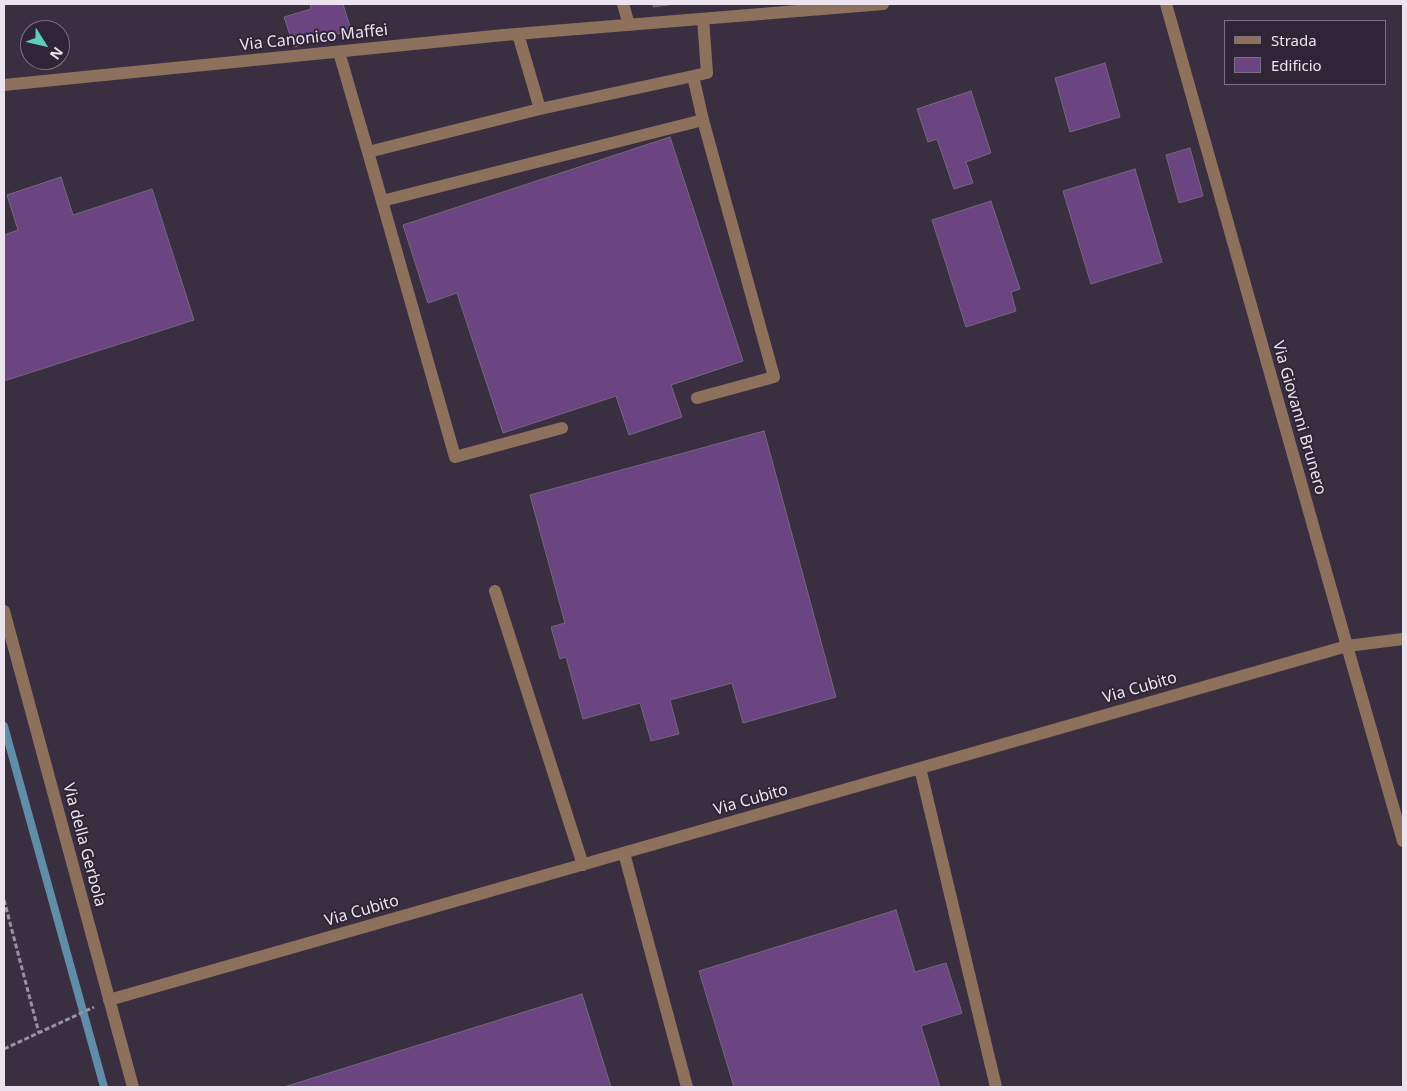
<!DOCTYPE html>
<html>
<head>
<meta charset="utf-8">
<style>
	body { margin:0 }
	#map { position:relative; width:1407px; height:1091px; overflow:hidden; background:#3a2f41; font-family:"Noto Sans",sans-serif }
	canvas { display:block }
	.frame { position:absolute; inset:0; border:5px solid #ebe4ef; pointer-events:none }
	.legend { position:absolute; left:1224px; top:20px; width:162px; height:65px; box-sizing:border-box; background:#302536; border:1px solid #7b7180; margin:0; padding:6px 9px; list-style:none; font-size:15px; color:#ebe4ef }
	.legend li { display:flex; align-items:center; gap:10px; height:25px }
	.legend b { width:25px; border:1px solid #7b7180 }
	.north { position:absolute; left:20px; top:20px; width:50px; height:50px; box-sizing:border-box; background:#302536; border:1px solid #7b7180; border-radius:50%; rotate:126deg; font-size:14px; font-weight:700; line-height:20px; text-align:center; color:#ebe4ef }
	.north::after { content:''; display:block; margin:auto; width:18px; height:22px; background:#5dceb9; clip-path:polygon(50% 0,100% 100%,50% 72%,0 100%) }
</style>
</head>
<body>
<div id="map">
<canvas width="1407" height="1091"></canvas>
<div class="frame"></div>
<ul class="legend">
<li><b style="height:6px;background:#8d715c"></b>Strada</li>
<li><b style="height:14px;background:#6b4482"></b>Edificio</li>
</ul>
<div class="north">N</div>
</div>
<script>
const context = document.querySelector('canvas').getContext('2d');
context.lineJoin = 'round';
const shape = rows => new Path2D(rows.map(r => 'M' + r).join(''));
function trace(path, color, width, dash) { context.strokeStyle = color; context.lineWidth = width; context.lineCap = dash ? 'butt' : 'round'; context.setLineDash(dash || []); context.stroke(path); }
function fillPath(path, color) { context.fillStyle = color; context.fill(path, 'evenodd'); }
function label(font, color, halo, rows, align = 'center') {
  context.font = font + ' "Noto Sans",sans-serif'; context.lineWidth = 4; context.setLineDash([]); context.textBaseline = 'middle'; context.strokeStyle = halo; context.fillStyle = color; for (const [text, x, y, turn = 0] of rows) {
    context.save(); context.translate(x, y); context.rotate((+turn || 0) * Math.PI / 180); context.textAlign = isNaN(turn) ? turn : align; if (halo) context.strokeText(text, 0, 0); context.fillText(text, 0, 0); context.restore();
  }
}
trace(shape([
	[4,726,104,1087]
]), '#608da8', 8);
const building = shape([
	[310,4,343,4,351,30,294,47,284,17,311,9,310,4],
	[653,4,675,4,653,7,653,4],
	[1105,63,1120,117,1070,132,1055,78,1105,63],
	[971,91,991,153,966,162,973,183,954,189,937,139,928,142,917,109,971,91],
	[670,137,743,361,671,385,682,417,629,435,616,396,503,433,457,293,428,303,403,225,670,137],
	[1190,148,1203,196,1179,203,1166,155,1190,148],
	[1135,169,1162,262,1091,284,1063,191,1135,169],
	[61,177,73,215,152,189,194,320,4,381,4,235,18,230,7,195,61,177],
	[991,201,1020,289,1011,292,1016,311,966,327,932,220,991,201],
	[764,431,836,697,743,723,732,683,670,700,679,734,651,741,640,703,583,719,566,657,560,659,551,627,565,623,530,495,764,431],
	[896,910,915,972,946,963,962,1013,921,1026,940,1087,734,1087,699,971,896,910],
	[582,994,611,1087,284,1087,582,994]
]);
fillPath(building, '#6b4482');
trace(building, '#74687c', 1);
trace(shape([
	[4,900,39,1033],
	[4,1049,94,1007]
]), '#9a92a0', 3, [5, 2.5]);
trace(shape([
	[623,4,629,25],
	[1166,4,1347,646,1403,841],
	[518,34,540,109],
	[339,52,368,152,540,109,707,73,703,19],
	[693,76,703,120,774,377,697,398],
	[4,85,504,35,883,4],
	[368,152,382,201],
	[562,428,455,457,382,201,703,120],
	[495,591,583,865],
	[4,611,133,1087],
	[920,768,996,1087],
	[624,853,687,1087],
	[109,1000,1347,646,1403,639]
]), '#8d715c', 12);
label('16px', '#ebe4ef', '#302536', [
	["Via Canonico Maffei",314,38,-6],
	["Via Giovanni Brunero",1299,418,74],
	["Via Cubito",1140,688,-16],
	["Via Cubito",751,800,-16],
	["Via della Gerbola",84,845,75],
	["Via Cubito",362,911,-16]
]);
</script>
</body>
</html>
